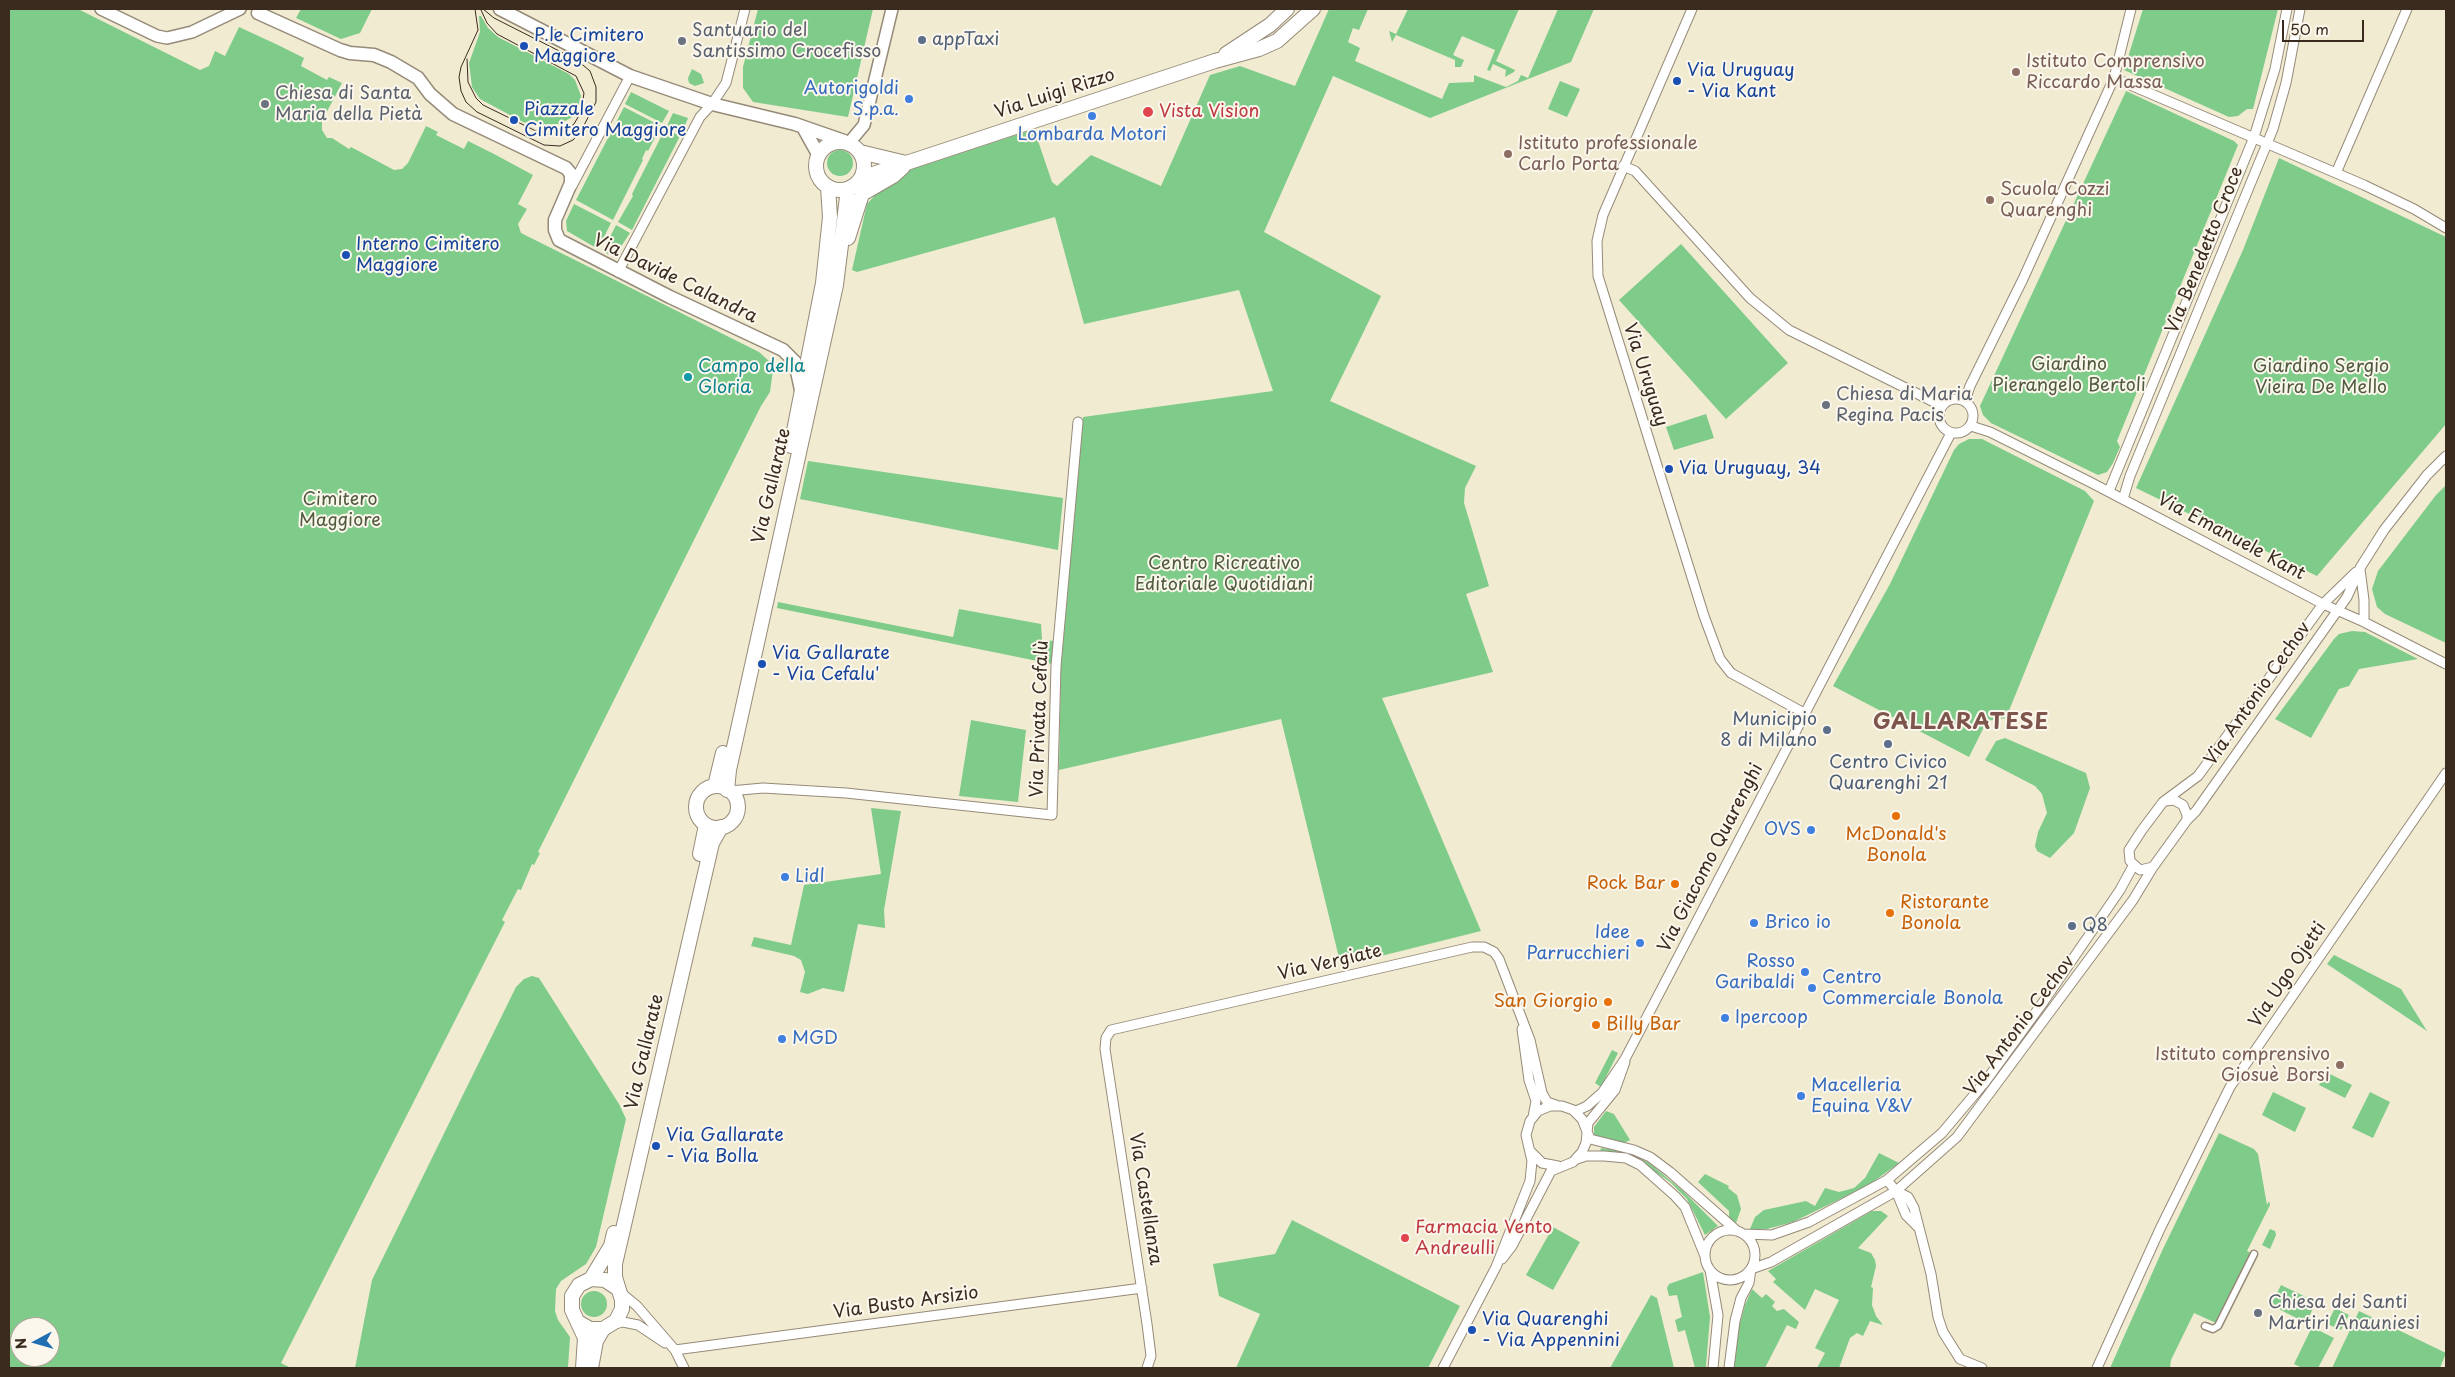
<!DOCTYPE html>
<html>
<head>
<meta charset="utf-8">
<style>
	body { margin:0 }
	#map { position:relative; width:2455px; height:1377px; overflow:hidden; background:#f1ebd2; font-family:"Playpen Sans",sans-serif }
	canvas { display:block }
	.frame { position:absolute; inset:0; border:10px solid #3b2a1e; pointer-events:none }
	.north { position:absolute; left:10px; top:1317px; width:50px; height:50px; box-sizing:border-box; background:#fbf7ec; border:1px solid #aea59a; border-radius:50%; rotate:264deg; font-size:14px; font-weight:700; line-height:20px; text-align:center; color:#3b2a1e }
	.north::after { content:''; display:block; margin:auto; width:18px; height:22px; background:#1f6fb2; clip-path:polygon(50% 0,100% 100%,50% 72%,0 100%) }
	.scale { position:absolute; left:2282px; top:20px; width:82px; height:22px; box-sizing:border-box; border:2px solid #3b2a1e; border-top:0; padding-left:6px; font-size:15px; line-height:18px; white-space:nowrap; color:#3b2a1e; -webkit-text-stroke:4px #fbf7ec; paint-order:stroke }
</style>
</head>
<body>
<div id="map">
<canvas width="2455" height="1377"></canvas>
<div class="frame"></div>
<div class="north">N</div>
<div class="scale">50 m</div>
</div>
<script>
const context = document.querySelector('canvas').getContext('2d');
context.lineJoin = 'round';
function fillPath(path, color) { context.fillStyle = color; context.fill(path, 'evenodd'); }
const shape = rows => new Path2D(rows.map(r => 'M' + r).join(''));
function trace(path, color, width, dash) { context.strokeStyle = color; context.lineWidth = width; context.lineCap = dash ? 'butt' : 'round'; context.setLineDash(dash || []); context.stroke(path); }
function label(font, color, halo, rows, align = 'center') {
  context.font = font + ' "Playpen Sans",sans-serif'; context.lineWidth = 4; context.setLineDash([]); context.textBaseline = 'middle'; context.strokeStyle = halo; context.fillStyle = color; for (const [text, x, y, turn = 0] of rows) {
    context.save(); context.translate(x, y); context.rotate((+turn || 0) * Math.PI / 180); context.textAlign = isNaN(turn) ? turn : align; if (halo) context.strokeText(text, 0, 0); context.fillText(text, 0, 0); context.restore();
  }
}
fillPath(shape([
	[9,9,78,9,200,70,209,66,215,51,225,56,239,27,278,45,304,58,301,66,327,80,329,77,342,83,322,121,322,130,327,138,332,138,349,149,351,147,394,170,402,169,408,163,426,126,438,132,436,135,464,149,468,141,494,154,533,175,518,204,527,209,518,224,521,233,759,352,769,361,773,370,770,392,761,406,538,852,540,853,534,865,532,864,521,890,518,889,502,920,505,922,281,1363,291,1368,9,1368],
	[20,1327,50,1327,50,1357,20,1357],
	[301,9,372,9,360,33,341,39,296,18],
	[758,9,873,9,848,117,753,102,743,88,743,67],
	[1329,9,1368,9,1359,30,1353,28,1348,42,1360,48,1355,61,1442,99,1449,83,1474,82,1474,75,1506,87,1518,81,1521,75,1528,78,1558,9,1594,9,1571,62,1430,118,1333,76,1264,232,1381,296,1330,401,1476,466,1465,488,1464,503,1489,586,1466,594,1493,672,1382,698,1481,931,1341,966,1281,719,1059,770,1061,667,1083,417,1273,391,1239,290,1084,324,1055,217,857,272,852,270,867,204,876,194,893,184,912,169,1034,129,1052,182,1057,186,1091,155,1161,186,1210,75,1240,66,1295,86],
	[1408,9,1519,9,1496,61,1515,70,1514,72,1505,77,1506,70,1493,64,1490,71,1487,70,1495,50,1462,36,1453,55,1464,60,1461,67,1455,67,1455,60,1396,35,1392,42,1389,31,1396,34],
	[2143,9,2278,9,2253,109,2247,109,2238,116,2229,117,2124,70],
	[479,16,481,16,488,28,498,37,569,74,575,80,581,96,578,110,574,116,560,124,533,125,523,122,480,99,472,87,469,63,480,32],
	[692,69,701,74,704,83,695,86,689,83,688,78],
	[1560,81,1580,89,1567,117,1548,109],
	[2126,91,2234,141,2238,145,2117,441,2120,447,2113,463,2107,472,2098,475,1991,423,1983,415,1980,406],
	[631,92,669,111,662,123,625,104],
	[624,107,661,126,648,151,646,150,642,159,643,160,613,220,576,200],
	[673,113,688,118,682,133,667,126],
	[665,129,680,136,632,230,618,222,633,196,632,194],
	'827 163a13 13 0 1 1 26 0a13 13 0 1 1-26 0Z',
	[2279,158,2446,237,2446,424,2317,576,2136,488,2243,250],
	[574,204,611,223,598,249,567,231,566,221],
	[616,225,630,233,618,251,608,254,603,251],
	[1681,244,1788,363,1726,419,1619,300],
	[1706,414,1714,438,1674,450,1666,427],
	[1969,439,1982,439,2085,491,2094,501,2006,718,1987,721,1969,757,1833,686,1890,584,1954,450,1959,444],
	[808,461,1063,498,1058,550,800,499],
	[2446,485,2446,643,2385,614,2377,607,2372,589,2378,571,2436,495],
	[778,602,953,637,959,609,1041,624,1042,640,1053,641,1052,664,777,608],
	[2352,631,2365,632,2418,659,2359,669,2349,686,2339,689,2311,738,2275,719,2334,639,2339,634],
	[971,720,1026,730,1018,802,959,796],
	[2005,738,2086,773,2090,788,2074,833,2050,858,2037,851,2035,846,2038,832,2047,813,2042,794,2035,786,1985,760,1996,741],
	[871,808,901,811,884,910,885,928,858,924,844,992,823,988,808,994,800,992,805,972,801,960,794,956,751,946,754,937,791,945,804,885,881,874],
	[2334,955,2401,989,2427,1031,2327,964],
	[532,976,539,978,619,1104,626,1119,596,1247,586,1264,561,1281,556,1289,555,1311,558,1320,570,1337,568,1368,355,1368,372,1280,516,987,524,979],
	[1612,1050,1618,1053,1601,1087,1595,1083],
	[2326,1072,2352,1085,2345,1098,2319,1085],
	[2273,1092,2306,1108,2295,1132,2262,1115],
	[2370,1092,2390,1102,2373,1138,2352,1128],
	[1606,1111,1614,1114,1630,1140,1624,1143,1597,1137,1594,1134,1594,1127],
	[2219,1133,2254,1149,2258,1154,2267,1205,2269,1201,2270,1205,2247,1251,2251,1253,2216,1323,2194,1313,2171,1360,2170,1368,2110,1368,2162,1251],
	[1601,1148,1626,1151,1649,1163,1683,1191,1718,1226,1705,1235,1687,1199,1670,1182,1634,1157,1600,1152],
	[1879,1153,1899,1163,1869,1185,1793,1222,1767,1229,1750,1229,1755,1217,1764,1210,1806,1201,1815,1206,1825,1188,1839,1192,1854,1188,1865,1178],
	[1705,1174,1729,1186,1728,1188,1737,1195,1741,1209,1736,1223,1729,1218,1729,1211,1698,1182],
	[1872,1211,1881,1211,1888,1216,1858,1248,1871,1253,1875,1260,1876,1266,1871,1287,1873,1288,1872,1305,1876,1316,1883,1325,1870,1321,1863,1336,1857,1333,1850,1338,1839,1368,1817,1368,1825,1353,1815,1348,1839,1300,1815,1289,1805,1310,1773,1282,1776,1279,1768,1271],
	[1292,1220,1460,1306,1428,1368,1236,1368,1260,1314,1219,1296,1213,1264,1275,1254],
	[1553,1227,1580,1242,1553,1290,1526,1275],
	[2270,1229,2275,1231,2276,1235,2270,1249,2262,1245],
	[1703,1272,1710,1317,1706,1366,1707,1368,1695,1368,1685,1330,1678,1332,1675,1320,1682,1317,1677,1295,1669,1296,1667,1288,1669,1284],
	[2281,1285,2316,1302,2306,1323,2271,1305],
	[1752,1289,1762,1298,1766,1294,1775,1302,1772,1306,1777,1311,1784,1309,1799,1322,1796,1329,1787,1325,1765,1368,1734,1368,1739,1327,1745,1305],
	'581 1304a13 13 0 1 1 26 0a13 13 0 1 1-26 0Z',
	[1651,1295,1657,1298,1674,1368,1610,1368],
	[2335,1308,2349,1315,2341,1330,2327,1324],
	[2359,1311,2446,1353,2440,1368,2332,1368],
	[2312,1327,2334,1338,2318,1368,2302,1368,2294,1364]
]), '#7fcb8a');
const pedestrian = shape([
	[2205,1326,2213,1329,2218,1326,2254,1254]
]);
const minor = shape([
	[1692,9,1603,215,1597,241,1598,276,1704,616,1720,659,1731,673,1804,713],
	[2114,78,2364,185,2414,209,2446,228],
	[1623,166,1635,171,1750,298,1789,330,1942,406],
	[2336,173,2407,9],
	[572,186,630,76],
	[618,272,700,117,712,104,726,83,745,9],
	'1939 416a17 17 0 1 1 34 0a17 17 0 1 1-34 0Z',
	[1965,401,1970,386,2023,279,2114,78,2131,9],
	[1971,426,1990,432,2090,482,2323,604,2364,622,2446,664],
	[2109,491,2254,137,2275,69,2287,9],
	[2123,499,2130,476,2273,129,2286,83,2300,9],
	[2360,569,2364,600,2364,622],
	[730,791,763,788,846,793,1052,815,1056,666,1078,422],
	[2166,801,2174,800,2183,805,2187,815,2187,820],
	[2153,867,2140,870,2130,861,2129,850,2142,830,2163,802,2198,776,2323,604,2356,572],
	[1522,1029,1529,1080,1536,1101,1533,1117],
	[1573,1110,1582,1119,1590,1139,1634,1150,1650,1157,1670,1172,1737,1231],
	[1531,1152,1542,1163,1558,1166],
	[1577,1159,1586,1156,1604,1156,1626,1158,1640,1165,1675,1196,1685,1207,1705,1256],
	[1887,1180,1896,1191,1906,1215,1918,1227],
	[1896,1191,1908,1197,1914,1208,1931,1274,1938,1317,1943,1332,1960,1359,1982,1368],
	'1705 1255a25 25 0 1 1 50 0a25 25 0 1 1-50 0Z',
	[1744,1234,1772,1235,1809,1222,1887,1180,1942,1133,1985,1082,2044,1001,2120,890,2133,866],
	[1502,1259,1512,1246,1551,1171,1573,1162,1582,1152,1586,1143,1588,1123,1615,1090,1625,1062],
	[1751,1269,1771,1262,1896,1191,1957,1137,2133,900,2153,867,2187,820,2196,811,2347,597,2360,568,2384,530,2427,475,2446,456],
	[1710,1270,1718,1315,1713,1368],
	[620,1292,637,1306,675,1350,684,1368],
	[614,1324,623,1322,638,1325,665,1343],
	[675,1350,1142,1288],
	[1147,1368,1151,1356,1147,1324,1105,1049,1106,1038,1111,1030,1472,947,1484,947,1494,952,1499,959,1530,1040,1542,1093,1547,1102,1556,1105],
	[1443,1368,1496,1267,1530,1181,1532,1161,1526,1135,1530,1121,1538,1111,1550,1106,1562,1106,1576,1111,1587,1106,1602,1093,1625,1059,1951,433],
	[1729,1368,1735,1321,1741,1298,1749,1283,1751,1269],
	[2097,1368,2160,1229,2230,1087,2446,773]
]);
const tertiary = shape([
	[101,9,157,36,167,38,192,32,240,9],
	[849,143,864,125,892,9]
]);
const secondary = shape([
	[260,9,258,13,340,50,350,53,374,55,391,62,418,78,430,94,453,114,566,168,571,174,571,183,555,220,555,230,559,240,670,297,783,350,795,362,801,390],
	[500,9,630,76,712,104,795,124,844,141],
	[803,127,818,154]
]);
const primary = shape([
	[1226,54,1270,25,1287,9],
	'816 166a24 24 0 1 1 48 0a24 24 0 1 1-48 0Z',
	[860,152,906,163],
	[861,178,1215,61,1259,49,1277,41,1313,9],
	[848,238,862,194,893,176,903,167],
	[791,446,823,283,830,217,828,187],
	[715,786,723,753],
	'696 807a21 21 0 1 1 42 0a21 21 0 1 1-42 0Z',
	[727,790,729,770,836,285,848,189],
	[700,854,706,825],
	[591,1279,611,1246,614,1233],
	[578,1322,590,1329,603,1329,616,1321,622,1309,622,1300,615,1277,615,1264,712,843,721,827],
	[583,1368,585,1338,572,1310,572,1296,579,1285,591,1279,605,1280,617,1288],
	[591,1368,596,1341,603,1329]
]);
trace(pedestrian, '#968a78', 9);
trace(minor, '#968a78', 11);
trace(tertiary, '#968a78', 14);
trace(secondary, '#968a78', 15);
trace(primary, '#968a78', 16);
trace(pedestrian, '#fff', 6);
trace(minor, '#fff', 9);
trace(tertiary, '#fff', 11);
trace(secondary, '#fff', 12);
trace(primary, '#fff', 14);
trace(shape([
	[475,9,478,30,461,67,459,77,461,91,466,102,477,112,544,145,560,146,573,140,581,131,596,102,596,87,590,71,577,60,494,18,483,9],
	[467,59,468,82,476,98,483,105,538,132,552,135,565,131,574,124,581,112,584,93,576,76,497,34,487,23,481,10]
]), '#3b2a1e', 1);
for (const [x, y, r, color] of [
	[922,40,5,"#5c6f8a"],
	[682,41,5,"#6b7280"],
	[524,46,5,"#1a4fb4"],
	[2016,72,5,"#8d6e63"],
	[1677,81,5,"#1a4fb4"],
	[909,99,5,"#3f7fe0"],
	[265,104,5,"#6b7280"],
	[1148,112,6,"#e0444e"],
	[1092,116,5,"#3f7fe0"],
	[514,120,5,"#1a4fb4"],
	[1508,154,5,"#8d6e63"],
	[1990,200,5,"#8d6e63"],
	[346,255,5,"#1a4fb4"],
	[688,377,5,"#0f9aa8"],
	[1826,405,5,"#6b7280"],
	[1669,469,5,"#1a4fb4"],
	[762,664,5,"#1a4fb4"],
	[1827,730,5,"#5c6f8a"],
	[1888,744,5,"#5c6f8a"],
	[1896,816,5,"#e8710a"],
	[1811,830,5,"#3f7fe0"],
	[785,877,5,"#3f7fe0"],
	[1675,884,5,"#e8710a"],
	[1890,913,5,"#e8710a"],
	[1754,923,5,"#3f7fe0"],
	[2072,926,5,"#5c6f8a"],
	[1640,943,5,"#3f7fe0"],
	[1805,972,5,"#3f7fe0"],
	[1812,988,5,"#3f7fe0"],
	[1608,1002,5,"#e8710a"],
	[1725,1018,5,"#3f7fe0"],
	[1596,1025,5,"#e8710a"],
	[782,1039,5,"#3f7fe0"],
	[2340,1065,5,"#8d6e63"],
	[1801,1096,5,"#3f7fe0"],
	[656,1146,5,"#1a4fb4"],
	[1405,1238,5,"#e0444e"],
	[2258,1313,5,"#6b7280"],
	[1472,1330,5,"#1a4fb4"]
]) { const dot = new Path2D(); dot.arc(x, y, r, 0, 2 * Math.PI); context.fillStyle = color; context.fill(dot); trace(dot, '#fbf7ec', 2); }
label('18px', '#5b616d', '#fbf7ec', [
	["Santuario del",692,31],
	["Santissimo Crocefisso",692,52],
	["Chiesa di Santa",275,94],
	["Maria della Pietà",275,115],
	["Chiesa di Maria",1836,395],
	["Regina Pacis",1836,416],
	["Chiesa dei Santi",2268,1303],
	["Martiri Anauniesi",2268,1324]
], 'left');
label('18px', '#164399', '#fbf7ec', [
	["P.le Cimitero",534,36],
	["Maggiore",534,57],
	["Via Uruguay",1687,71],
	["- Via Kant",1687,92],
	["Piazzale",524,110],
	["Cimitero Maggiore",524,131],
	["Interno Cimitero",356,245],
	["Maggiore",356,266],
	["Via Uruguay, 34",1679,469],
	["Via Gallarate",772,654],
	["- Via Cefalu'",772,675],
	["Via Gallarate",666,1136],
	["- Via Bolla",666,1157],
	["Via Quarenghi",1482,1320],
	["- Via Appennini",1482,1341]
], 'left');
label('18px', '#4e5e75', '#fbf7ec', [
	["appTaxi",932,40],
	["Municipio",1817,720,"right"],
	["8 di Milano",1817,741,"right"],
	["Centro Civico",1888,763,"center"],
	["Quarenghi 21",1888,784,"center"],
	["Q8",2082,926]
], 'left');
label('18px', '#785e54', '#fbf7ec', [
	["Istituto Comprensivo",2026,62],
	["Riccardo Massa",2026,83],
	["Istituto professionale",1518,144],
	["Carlo Porta",1518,165],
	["Scuola Cozzi",2000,190],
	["Quarenghi",2000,211],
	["Istituto comprensivo",2330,1055,"right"],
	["Giosuè Borsi",2330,1076,"right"]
], 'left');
label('18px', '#366cbe', '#fbf7ec', [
	["Autorigoldi",899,89,"right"],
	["S.p.a.",899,110,"right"],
	["Lombarda Motori",1092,135,"center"],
	["OVS",1801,830,"right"],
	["Lidl",795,877],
	["Brico io",1764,923],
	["Idee",1630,933,"right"],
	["Parrucchieri",1630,954,"right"],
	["Rosso",1795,962,"right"],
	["Garibaldi",1795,983,"right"],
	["Centro",1822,978],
	["Commerciale Bonola",1822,999],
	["Ipercoop",1735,1018],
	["MGD",792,1039],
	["Macelleria",1811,1086],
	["Equina V&V",1811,1107]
], 'left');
label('18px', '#3b2a1e', '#fbf7ec', [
	["Via Luigi Rizzo",1055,94,-18],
	["Via Benedetto Croce",2205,250,-68],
	["Via Davide Calandra",675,279,26],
	["Via Uruguay",1645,375,72],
	["Via Gallarate",772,486,-77],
	["Via Emanuele Kant",2231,537,28],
	["Via Antonio Cechov",2258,694,-55],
	["Via Privata Cefalù",1040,719,-88],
	["Via Giacomo Quarenghi",1711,858,-63],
	["Via Vergiate",1330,963,-13],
	["Via Ugo Ojetti",2288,975,-56],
	["Via Antonio Cechov",2020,1026,-53],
	["Via Gallarate",645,1052,-77],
	["Via Castellanza",1145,1199,81],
	["Via Busto Arsizio",906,1303,-8]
]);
label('18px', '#be3a42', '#fbf7ec', [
	["Vista Vision",1159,112],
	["Farmacia Vento",1415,1228],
	["Andreulli",1415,1249]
], 'left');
label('18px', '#4f5a3e', '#fbf7ec', [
	["Giardino",2069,365],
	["Pierangelo Bertoli",2069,386],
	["Giardino Sergio",2321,367],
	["Vieira De Mello",2321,388],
	["Cimitero",340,500],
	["Maggiore",340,521],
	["Centro Ricreativo",1224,564],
	["Editoriale Quotidiani",1224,585]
]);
label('18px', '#0d838f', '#fbf7ec', [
	["Campo della",698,367],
	["Gloria",698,388]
], 'left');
label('18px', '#c56008', '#fbf7ec', [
	["McDonald's",1896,835,"center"],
	["Bonola",1896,856,"center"],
	["Rock Bar",1665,884],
	["Ristorante",1900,903,"left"],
	["Bonola",1900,924,"left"],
	["San Giorgio",1598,1002],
	["Billy Bar",1606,1025,"left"]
], 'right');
context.letterSpacing = '1px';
label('bold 22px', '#7e554c', '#fbf7ec', [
	["GALLARATESE",1961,723]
]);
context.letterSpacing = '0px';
</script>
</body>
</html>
